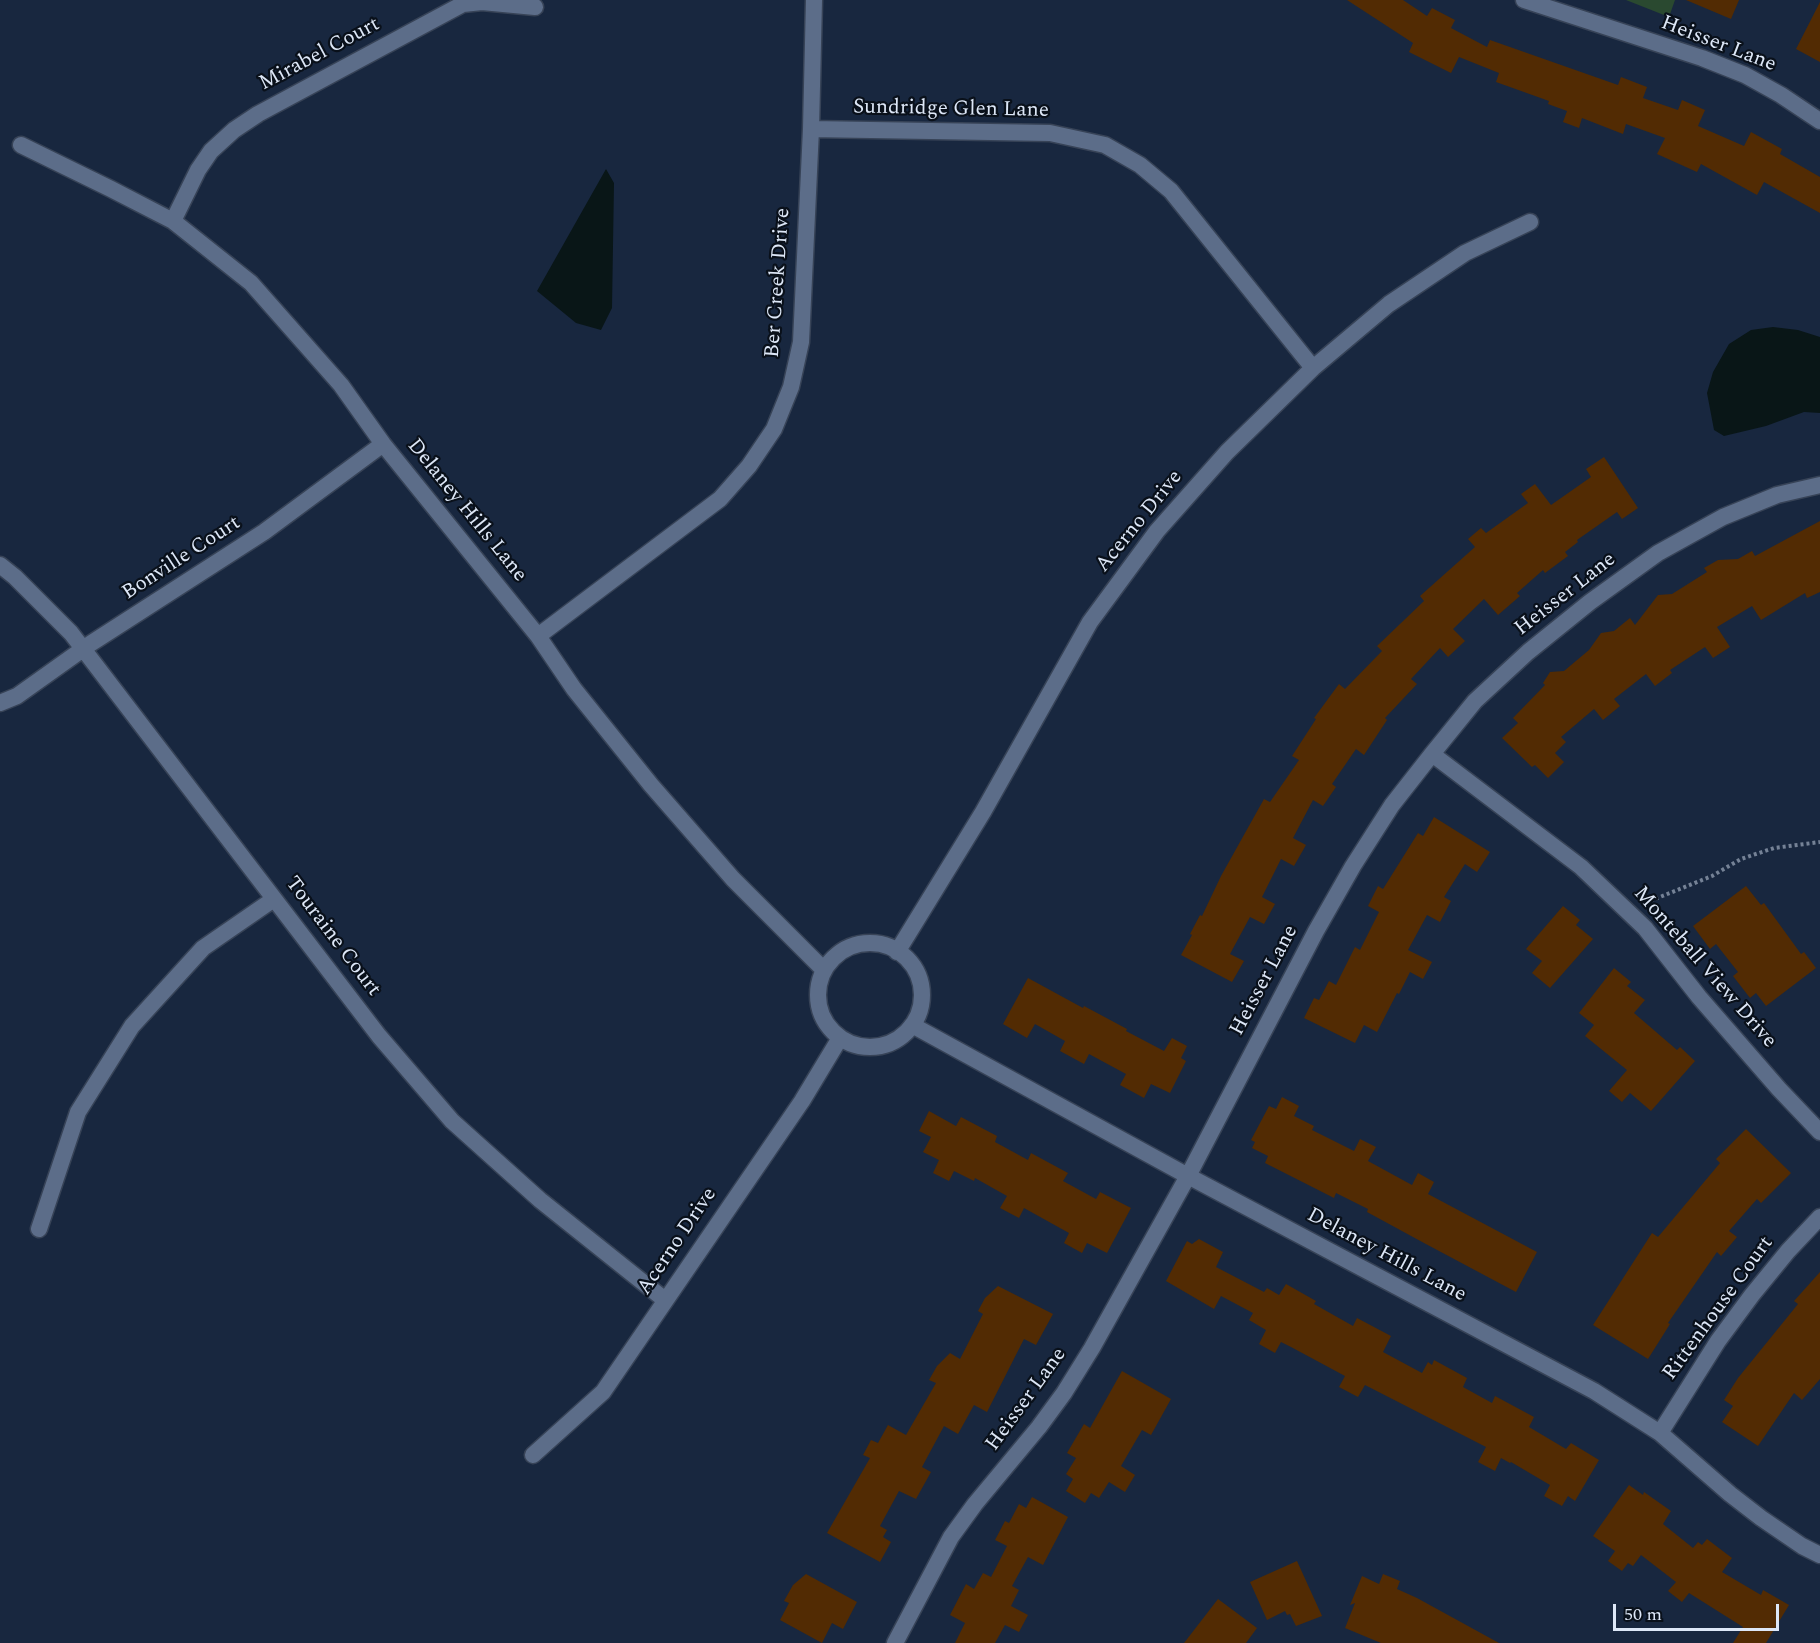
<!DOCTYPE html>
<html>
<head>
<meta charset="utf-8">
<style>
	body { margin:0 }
	#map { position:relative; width:1820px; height:1643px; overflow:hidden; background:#18273f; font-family:Spectral,serif }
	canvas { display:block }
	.scale { position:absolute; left:1613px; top:1604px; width:166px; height:27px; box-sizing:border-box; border:3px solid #dde7f7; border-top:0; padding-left:8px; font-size:18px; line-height:21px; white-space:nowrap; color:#dde7f7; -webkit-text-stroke:4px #09101a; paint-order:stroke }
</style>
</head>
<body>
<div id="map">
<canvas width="1820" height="1643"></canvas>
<div class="scale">50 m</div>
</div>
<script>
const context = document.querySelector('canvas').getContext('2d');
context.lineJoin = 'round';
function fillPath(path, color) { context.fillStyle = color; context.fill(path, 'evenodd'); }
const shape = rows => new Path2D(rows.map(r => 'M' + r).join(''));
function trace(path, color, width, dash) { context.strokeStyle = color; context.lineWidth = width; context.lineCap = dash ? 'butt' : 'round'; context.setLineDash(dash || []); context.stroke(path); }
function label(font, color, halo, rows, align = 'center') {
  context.font = font + ' Spectral,serif'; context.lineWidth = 4.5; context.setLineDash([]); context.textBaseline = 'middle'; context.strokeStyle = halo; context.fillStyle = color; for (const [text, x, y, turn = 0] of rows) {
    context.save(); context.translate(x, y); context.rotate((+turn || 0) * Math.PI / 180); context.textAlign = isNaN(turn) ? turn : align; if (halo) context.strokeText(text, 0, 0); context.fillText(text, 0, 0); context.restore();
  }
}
fillPath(shape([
	[1626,0,1675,0,1669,17]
]), '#2a4930');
fillPath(shape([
	[606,169,614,183,612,308,601,330,576,323,537,291],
	[1773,327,1798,330,1820,337,1820,413,1804,412,1766,426,1724,436,1714,430,1707,393,1713,372,1729,344,1751,330]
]), '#091617');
fillPath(shape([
	[1347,0,1403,0,1427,16,1432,8,1455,20,1451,28,1487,47,1490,40,1618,85,1621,77,1647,87,1643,98,1678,110,1682,100,1705,110,1698,126,1744,146,1751,132,1782,149,1780,154,1820,177,1820,213,1764,182,1757,195,1701,164,1697,172,1657,154,1665,138,1626,124,1623,134,1582,118,1579,128,1563,122,1567,111,1548,104,1549,101,1496,82,1499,73,1459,57,1451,73,1409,52,1413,43],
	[1686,0,1739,0,1731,19],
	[1820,2,1820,62,1796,49],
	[1604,457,1638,508,1622,519,1617,512,1577,540,1578,542,1565,552,1568,556,1545,573,1543,570,1517,593,1520,596,1498,615,1484,599,1453,629,1465,641,1448,657,1440,648,1411,679,1417,684,1385,718,1387,720,1364,755,1356,749,1332,784,1336,787,1323,806,1313,800,1293,838,1306,845,1294,866,1281,859,1262,897,1275,904,1264,924,1250,917,1230,954,1244,961,1232,982,1181,955,1192,935,1190,934,1200,915,1202,916,1221,876,1264,799,1270,802,1299,760,1292,756,1316,719,1314,718,1339,684,1345,689,1382,651,1377,646,1424,601,1420,596,1475,547,1468,539,1481,528,1486,533,1528,503,1521,494,1535,484,1551,505,1591,477,1586,469],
	[1820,521,1820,592,1807,598,1805,593,1761,620,1752,606,1717,627,1730,647,1713,658,1705,647,1670,670,1672,673,1655,686,1646,674,1614,699,1620,706,1603,720,1594,709,1561,737,1566,742,1555,753,1564,762,1548,778,1535,765,1532,767,1502,738,1518,723,1513,718,1545,685,1543,683,1550,672,1564,671,1589,650,1601,633,1614,631,1630,618,1635,625,1658,595,1672,594,1707,572,1704,568,1718,560,1738,559,1752,551,1755,556],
	[1434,817,1490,852,1477,872,1465,864,1444,897,1451,901,1440,922,1427,915,1408,950,1432,962,1423,979,1410,972,1399,994,1397,993,1377,1032,1364,1025,1355,1043,1304,1018,1314,998,1319,1000,1329,981,1336,985,1355,947,1360,950,1379,912,1368,906,1378,886,1383,889,1418,833,1423,836],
	[1746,886,1761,905,1764,903,1801,954,1804,952,1816,968,1766,1006,1756,993,1750,998,1733,976,1738,972,1716,944,1710,949,1693,926],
	[1563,906,1580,920,1576,925,1593,939,1550,988,1532,973,1542,961,1526,949],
	[1614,968,1631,982,1627,986,1645,1000,1634,1013,1677,1050,1680,1047,1695,1061,1651,1111,1630,1093,1622,1102,1609,1091,1627,1070,1585,1036,1594,1025,1579,1013],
	[1028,978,1083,1008,1084,1006,1127,1029,1126,1031,1164,1051,1172,1038,1187,1046,1181,1058,1186,1061,1170,1093,1151,1084,1144,1098,1120,1085,1126,1074,1089,1054,1084,1064,1060,1051,1065,1041,1035,1024,1027,1038,1003,1024],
	[1282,1097,1299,1106,1294,1116,1314,1126,1312,1130,1354,1151,1360,1139,1376,1147,1368,1161,1412,1185,1418,1173,1434,1182,1428,1194,1537,1252,1516,1292,1424,1243,1367,1212,1368,1209,1336,1193,1334,1198,1265,1163,1268,1156,1252,1148,1255,1142,1251,1140,1269,1106,1276,1109],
	[929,1111,956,1126,961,1117,997,1136,995,1142,1028,1160,1031,1153,1068,1173,1063,1181,1096,1199,1100,1192,1131,1208,1107,1253,1087,1243,1082,1253,1064,1243,1069,1233,1024,1208,1019,1218,1000,1208,1007,1196,975,1178,974,1181,954,1171,949,1181,933,1173,939,1160,923,1152,931,1137,919,1131],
	[1746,1129,1791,1173,1761,1203,1757,1199,1729,1231,1737,1237,1721,1256,1717,1252,1668,1323,1670,1324,1648,1359,1593,1325,1652,1233,1658,1237,1720,1163,1716,1159],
	[1199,1239,1223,1252,1216,1267,1264,1292,1267,1288,1279,1295,1286,1284,1316,1301,1314,1304,1353,1326,1357,1318,1391,1336,1383,1352,1422,1373,1428,1362,1432,1365,1434,1360,1467,1378,1463,1387,1492,1403,1495,1396,1534,1417,1529,1427,1566,1449,1571,1443,1599,1460,1575,1501,1568,1496,1562,1506,1544,1496,1550,1485,1511,1462,1510,1463,1501,1458,1495,1471,1478,1462,1486,1447,1365,1385,1358,1397,1339,1387,1345,1376,1291,1347,1281,1342,1275,1353,1259,1344,1266,1330,1249,1320,1253,1313,1221,1296,1214,1309,1166,1281,1187,1241,1192,1244],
	[1820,1272,1820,1379,1802,1400,1794,1393,1758,1446,1722,1422,1733,1406,1724,1400,1738,1378,1798,1304,1794,1301],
	[998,1286,1053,1314,1036,1345,1024,1339,987,1412,974,1405,958,1434,944,1426,922,1467,931,1472,916,1499,899,1491,880,1526,887,1530,883,1537,891,1542,880,1562,827,1533,870,1458,863,1455,871,1440,878,1443,888,1425,906,1435,936,1383,929,1380,937,1366,950,1353,960,1359,983,1314,978,1311,985,1298],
	[1122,1371,1171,1399,1151,1435,1142,1430,1121,1466,1135,1475,1125,1492,1109,1482,1099,1498,1091,1493,1085,1503,1066,1491,1073,1479,1066,1474,1076,1458,1067,1453,1084,1424,1090,1428],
	[1629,1485,1643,1495,1644,1492,1671,1511,1663,1524,1693,1548,1698,1542,1702,1545,1707,1539,1732,1558,1722,1572,1761,1595,1763,1590,1789,1605,1766,1643,1733,1643,1743,1627,1689,1593,1682,1602,1668,1591,1676,1582,1641,1555,1633,1566,1628,1563,1622,1571,1608,1561,1615,1551,1593,1536],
	[1032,1497,1068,1517,1043,1565,1028,1557,1012,1586,1019,1590,1011,1606,1028,1615,1019,1632,1005,1625,995,1643,955,1643,965,1623,950,1615,966,1584,974,1589,983,1573,991,1577,1007,1546,995,1540,1005,1521,1009,1523,1019,1504,1026,1508],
	[1297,1561,1322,1616,1296,1626,1290,1614,1287,1615,1285,1611,1267,1620,1250,1582],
	[806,1574,857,1602,843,1629,832,1623,822,1643,780,1620,789,1603,784,1601,793,1585],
	[1383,1574,1400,1581,1397,1589,1417,1598,1499,1643,1381,1643,1345,1628,1355,1603,1350,1605,1362,1576,1379,1584],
	[1218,1599,1257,1628,1246,1643,1184,1643]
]), '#522b03');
const minor = shape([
	[1524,0,1702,58,1745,75,1781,95,1820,121],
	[811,129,1050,133,1105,145,1140,165,1171,191,1313,368],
	[21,145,111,189,173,221,251,283,341,385,383,444,538,636,574,689,651,785,733,879,824,970],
	[173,221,198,170,211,151,234,130,258,114,463,4,482,2,535,7],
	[0,565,15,577,71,633,379,1036,452,1121,540,1200,665,1300],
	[538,636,720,499,749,466,774,429,791,387,801,342,811,129,814,0],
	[0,703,17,696,90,644,264,532,383,444],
	[1432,754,1581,867,1645,928,1699,997,1779,1089,1820,1132],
	'818 995a52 52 0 1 1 104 0a52 52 0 1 1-104 0Z',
	[897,952,983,812,1090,622,1157,531,1227,452,1313,368,1389,304,1465,253,1530,222],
	[912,1025,1188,1176,1594,1391,1660,1433,1730,1494,1761,1518,1802,1546,1820,1555],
	[39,1229,78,1112,132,1026,203,948,274,899],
	[1660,1433,1718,1341,1752,1295,1788,1251,1820,1217],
	[533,1455,603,1392,802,1101,840,1038],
	[895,1643,951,1537,975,1504,1039,1427,1064,1393,1092,1348,1188,1176,1316,931,1353,866,1392,805,1432,754,1475,701,1528,652,1590,602,1658,553,1723,517,1777,495,1820,485]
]);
trace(minor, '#374357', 19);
trace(shape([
	[1650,901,1712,876,1741,859,1774,848,1820,842]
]), '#758296', 4, [3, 3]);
trace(minor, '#5c6d89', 16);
label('21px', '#dde7f7', '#09101a', [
	["Heisser Lane",1718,45,21],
	["Mirabel Court",320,55,-28],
	["Sundridge Glen Lane",951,110,1],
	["Ber Creek Drive",779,283,-86],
	["Delaney Hills Lane",466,511,51],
	["Acerno Drive",1140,522,-51],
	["Bonville Court",182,559,-33],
	["Heisser Lane",1566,595,-38],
	["Touraine Court",332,937,53],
	["Monteball View Drive",1704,968,49],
	["Heisser Lane",1265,981,-62],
	["Acerno Drive",678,1242,-56],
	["Delaney Hills Lane",1386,1256,28],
	["Rittenhouse Court",1719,1309,-54],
	["Heisser Lane",1027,1400,-54]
]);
</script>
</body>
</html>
